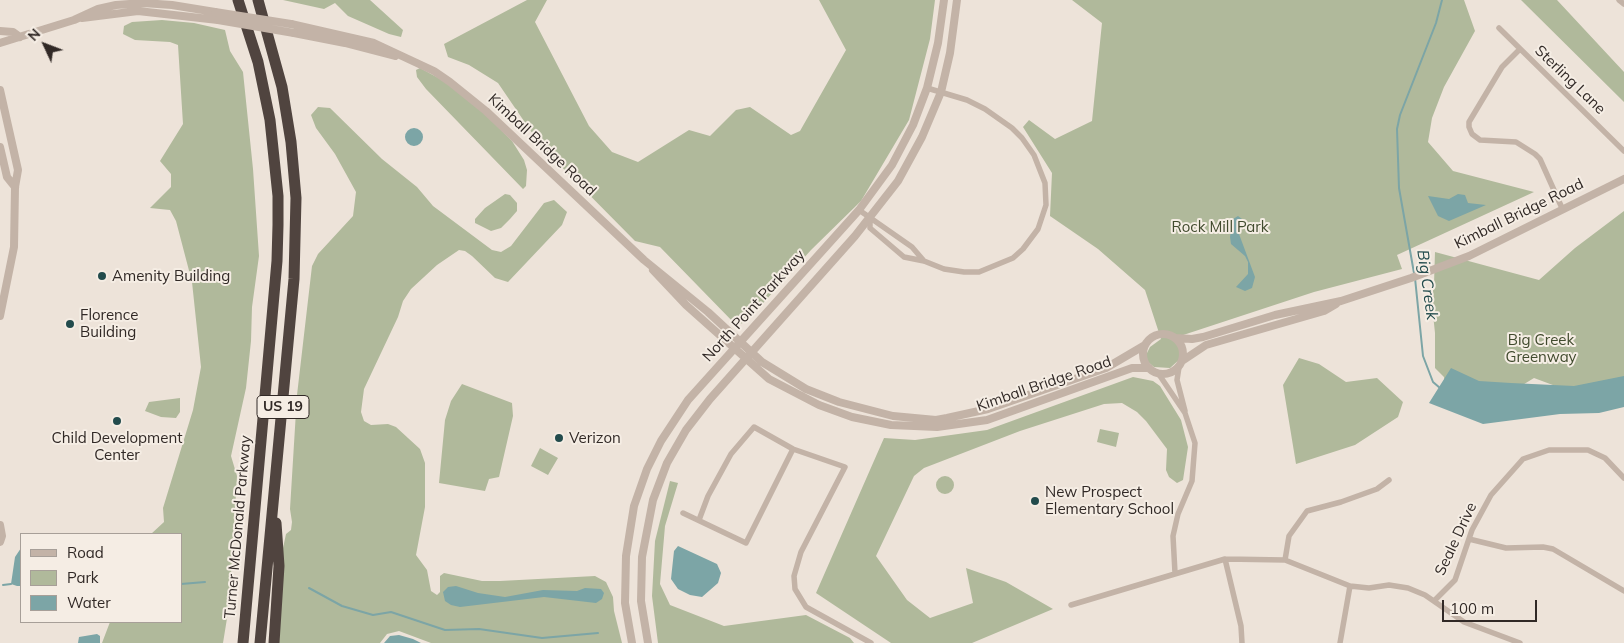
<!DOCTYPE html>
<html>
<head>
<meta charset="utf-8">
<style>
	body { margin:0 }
	#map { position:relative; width:1624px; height:643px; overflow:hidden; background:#ede3d9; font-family:Mulish,sans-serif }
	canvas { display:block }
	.legend { position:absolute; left:20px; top:533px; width:162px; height:90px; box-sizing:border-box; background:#f5ede4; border:1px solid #a79f98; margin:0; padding:6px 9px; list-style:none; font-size:15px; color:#312926 }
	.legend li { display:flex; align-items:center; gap:10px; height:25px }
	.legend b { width:25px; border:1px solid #a79f98 }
	.north { position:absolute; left:20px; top:20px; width:50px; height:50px; -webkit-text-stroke:4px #f5ede4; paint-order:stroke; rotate:313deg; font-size:14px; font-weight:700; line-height:20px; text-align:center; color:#312926 }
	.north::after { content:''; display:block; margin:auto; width:18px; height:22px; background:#312926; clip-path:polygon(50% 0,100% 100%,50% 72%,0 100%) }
	.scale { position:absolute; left:1442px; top:600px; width:95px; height:22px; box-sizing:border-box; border:2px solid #312926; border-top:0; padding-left:6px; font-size:15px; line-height:18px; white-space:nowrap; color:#312926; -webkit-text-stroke:4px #f5ede4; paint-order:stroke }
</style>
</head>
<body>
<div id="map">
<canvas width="1624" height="643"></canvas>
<ul class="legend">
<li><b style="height:6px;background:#c3b3a7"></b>Road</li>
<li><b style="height:14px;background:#b0b99b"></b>Park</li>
<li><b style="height:14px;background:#7ca5a6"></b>Water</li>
</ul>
<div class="north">N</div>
<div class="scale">100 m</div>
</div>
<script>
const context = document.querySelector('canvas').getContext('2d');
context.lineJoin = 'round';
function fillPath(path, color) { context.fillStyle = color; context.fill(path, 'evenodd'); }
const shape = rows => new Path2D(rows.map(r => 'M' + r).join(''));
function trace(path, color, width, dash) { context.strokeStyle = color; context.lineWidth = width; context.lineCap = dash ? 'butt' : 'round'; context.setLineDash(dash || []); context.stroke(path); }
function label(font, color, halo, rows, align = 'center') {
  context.font = font + ' Mulish,sans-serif'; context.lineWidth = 4; context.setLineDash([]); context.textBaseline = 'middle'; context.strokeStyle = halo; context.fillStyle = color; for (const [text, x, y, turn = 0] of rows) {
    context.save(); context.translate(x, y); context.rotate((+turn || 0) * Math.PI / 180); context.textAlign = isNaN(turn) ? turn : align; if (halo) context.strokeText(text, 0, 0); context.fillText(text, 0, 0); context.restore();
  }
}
fillPath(shape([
	[283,0,370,0,403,30,401,37,389,34,348,16,335,3,324,9],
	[527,0,547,0,535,22,589,126,612,152,638,162,689,130,710,136,736,110,750,107,791,135,800,131,846,50,819,0,935,0,930,39,909,120,861,201,811,250,746,322,736,325,660,247,635,241,541,146,498,83,469,65,448,57,444,44],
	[1072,0,1464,0,1475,31,1444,87,1432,118,1428,142,1453,171,1534,192,1397,255,1402,269,1314,292,1171,339,1181,347,1183,353,1181,358,1170,368,1154,367,1148,362,1146,355,1150,347,1161,339,1145,290,1098,249,1050,216,1052,173,1023,127,1029,120,1055,139,1092,121,1102,23],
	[1521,0,1557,0,1624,72,1624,102],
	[162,20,194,23,225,30,230,51,243,72,253,169,259,256,252,307,251,341,246,388,231,456,237,476,236,493,229,606,223,643,102,643,110,622,181,622,181,534,151,534,164,522,163,508,193,410,201,367,192,282,176,221,170,210,150,208,171,187,171,174,160,161,183,124,178,45,170,42,135,40,123,34,124,26,132,22],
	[420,68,444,81,475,104,512,141,524,160,527,170,526,186,523,189,426,89,417,77,416,70],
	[318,107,330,108,382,159,417,187,433,206,492,250,501,252,511,246,544,203,554,200,567,212,562,225,508,282,495,278,472,256,465,251,459,250,437,265,411,289,403,301,398,317,364,389,361,412,364,421,371,425,388,424,396,427,420,449,425,463,425,507,416,555,427,570,431,591,437,595,440,592,440,576,444,573,482,581,500,581,595,576,606,582,613,597,614,611,622,643,431,643,399,631,387,634,380,643,279,643,283,548,286,534,291,530,292,522,290,509,297,395,312,266,318,254,353,216,356,192,335,154,316,128,311,115],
	[505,194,510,195,517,203,517,211,510,219,501,228,491,231,475,223,475,219,485,208],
	[1624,211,1624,392,1585,397,1534,378,1503,397,1445,386,1444,377,1435,368,1435,333,1430,286,1434,284,1435,252,1539,280,1575,248],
	[1299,358,1319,364,1346,382,1377,378,1403,402,1398,417,1355,445,1296,464,1283,385],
	[1133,377,1153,381,1160,386,1181,420,1188,447,1183,480,1177,483,1169,477,1166,470,1167,449,1146,421,1137,412,1122,403,1104,404,1020,431,924,468,914,476,876,556,907,600,930,618,973,603,966,568,1006,582,1053,609,972,643,891,643,816,593,884,438,915,440,987,430],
	[462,384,512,403,513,416,499,477,489,479,485,491,439,483,445,420,451,401],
	[180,398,180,412,176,418,161,417,145,411,149,402],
	[1100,429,1119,433,1116,447,1097,442],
	[540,448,558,458,548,475,531,466],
	'936 485a9 9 0 1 1 18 0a9 9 0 1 1-18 0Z',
	[670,481,678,483,665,526,660,584,670,605,724,626,806,615,850,638,854,643,658,643,652,596,655,541]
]), '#b0b99b');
fillPath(shape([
	'405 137a9 9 0 1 1 18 0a9 9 0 1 1-18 0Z',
	[1458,194,1465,195,1468,203,1486,205,1449,221,1438,216,1428,196,1449,199],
	[1238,216,1242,219,1239,234,1255,277,1252,288,1245,291,1236,287,1248,274,1248,262,1245,256,1231,244,1230,237,1233,219],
	[1451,368,1479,381,1511,383,1574,386,1624,376,1624,407,1599,413,1560,414,1483,424,1429,403],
	[678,546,717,564,721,573,718,583,702,597,690,595,678,589,671,579,674,551],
	[21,548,21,586,17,586,11,584,15,557],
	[456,586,478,593,505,597,543,590,577,591,585,588,601,589,604,593,602,599,596,603,544,597,460,607,451,605,445,601,443,592,448,587],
	[97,634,100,636,100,643,78,643,79,637],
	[399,635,413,639,421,643,384,643,390,636]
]), '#7ca5a6');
trace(shape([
	[1414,273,1399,188,1397,129,1400,115,1436,23,1442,0],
	[1415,278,1423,356,1433,382,1440,388],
	[181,584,205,582],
	[3,585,11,584],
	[309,588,342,606,373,615,391,612,445,630,479,629,542,638,598,633]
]), '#7ca5a6', 2);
trace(shape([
	[1619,0,1624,4],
	[1499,28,1624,151],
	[1520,49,1502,67,1469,122,1469,127,1472,134,1480,140,1516,142,1535,154,1540,159,1562,208],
	[859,210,912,247,924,261],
	[870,219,870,228,904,257,924,261,944,269,964,272,979,272,1013,258,1023,249,1038,229,1046,205,1045,183,1034,155,1022,138,1012,128,985,109,967,100,927,88],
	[1179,367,1177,380,1185,411],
	[1158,373,1185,413,1195,443,1192,481,1178,514,1173,536,1175,573],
	[683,513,746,543,793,449],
	[699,520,708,496,731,454,754,427,793,449,845,467,801,552,794,576,795,589,806,607,871,643],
	[1469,539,1506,548,1543,547,1553,549,1624,591],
	[1225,559,1241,626,1242,643],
	[1285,560,1289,536,1307,511,1341,502,1377,489,1389,480],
	[1434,601,1455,580,1472,530,1491,495,1523,459,1549,450,1588,450,1605,458,1624,478],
	[1071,605,1225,559,1285,560,1350,586,1369,588,1389,585,1408,588,1425,595,1464,622,1520,643],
	[1340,643,1350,586]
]), '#c3b3a7', 5.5);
trace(shape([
	[82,18,138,11,218,20],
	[291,24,374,43,434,71,450,82,486,111,644,260,708,312,762,362,806,389,839,402,893,416,936,420,947,418,988,409,1106,368,1145,345],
	[0,31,13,32,20,37],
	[294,33,345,43,395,56],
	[0,43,74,20,98,9,116,5,143,3,172,5,215,12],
	[0,90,18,170,15,187,14,247,0,316],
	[0,147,7,177,15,187],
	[653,270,686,305,769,379,819,405,852,417,891,425,937,427,987,420,1132,368,1149,368],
	'1143 354a20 20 0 1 1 40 0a20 20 0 1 1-40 0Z',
	[1176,338,1192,339,1203,337,1275,315,1341,301,1411,278,1469,256,1624,179],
	[1182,361,1206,345,1324,311,1336,304],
	[0,525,2,536,0,542],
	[632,643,625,603,626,556,634,506,647,469,661,441,688,400,859,210,892,165,913,125,927,88,938,43,944,0],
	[648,643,641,601,642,557,653,500,667,463,686,430,710,399,855,236,898,181,922,137,941,92,950,53,957,0]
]), '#c3b3a7', 8);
trace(shape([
	[238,0,258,62,270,120,278,196,278,225,277,261,243,643],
	[258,0,282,87,291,142,296,198,294,279,260,643],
	[274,643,279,566,276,523]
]), '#50443f', 11);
trace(shape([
	[215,12,291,24],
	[218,20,294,33]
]), '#c3b3a7', 8);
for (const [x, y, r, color] of [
	[102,276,5,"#224b4c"],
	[70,324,5,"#224b4c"],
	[117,421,5,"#224b4c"],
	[559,438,5,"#224b4c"],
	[1035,501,5,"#224b4c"]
]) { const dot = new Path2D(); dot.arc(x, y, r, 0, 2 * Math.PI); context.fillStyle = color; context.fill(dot); trace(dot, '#f5ede4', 2); }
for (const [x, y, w] of [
	[283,407,52]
]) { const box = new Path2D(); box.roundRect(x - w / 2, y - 11.5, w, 23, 4); context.fillStyle = '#f5ede4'; context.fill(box); trace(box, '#312926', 1); }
label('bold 14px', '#312926', null, [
	["US 19",283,407]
]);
label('15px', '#312926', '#f5ede4', [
	["Sterling Lane",1570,80,44],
	["Kimball Bridge Road",542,145,43],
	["Kimball Bridge Road",1519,214,-26],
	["North Point Parkway",754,306,-48],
	["Kimball Bridge Road",1044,384,-19],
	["Turner McDonald Parkway",238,527,-85],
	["Seale Drive",1456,539,-65]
]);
label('15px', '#414b2e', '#f5ede4', [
	["Rock Mill Park",1220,227],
	["Big Creek",1541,340],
	["Greenway",1541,357]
]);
label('15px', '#312926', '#f5ede4', [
	["Amenity Building",112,276],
	["Florence",80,315],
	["Building",80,332],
	["Child Development",117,438,"center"],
	["Center",117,455,"center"],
	["Verizon",569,438],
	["New Prospect",1045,492],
	["Elementary School",1045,509]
], 'left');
label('italic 16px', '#224b4c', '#f5ede4', [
	["Big Creek",1427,285,82]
]);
</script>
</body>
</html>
